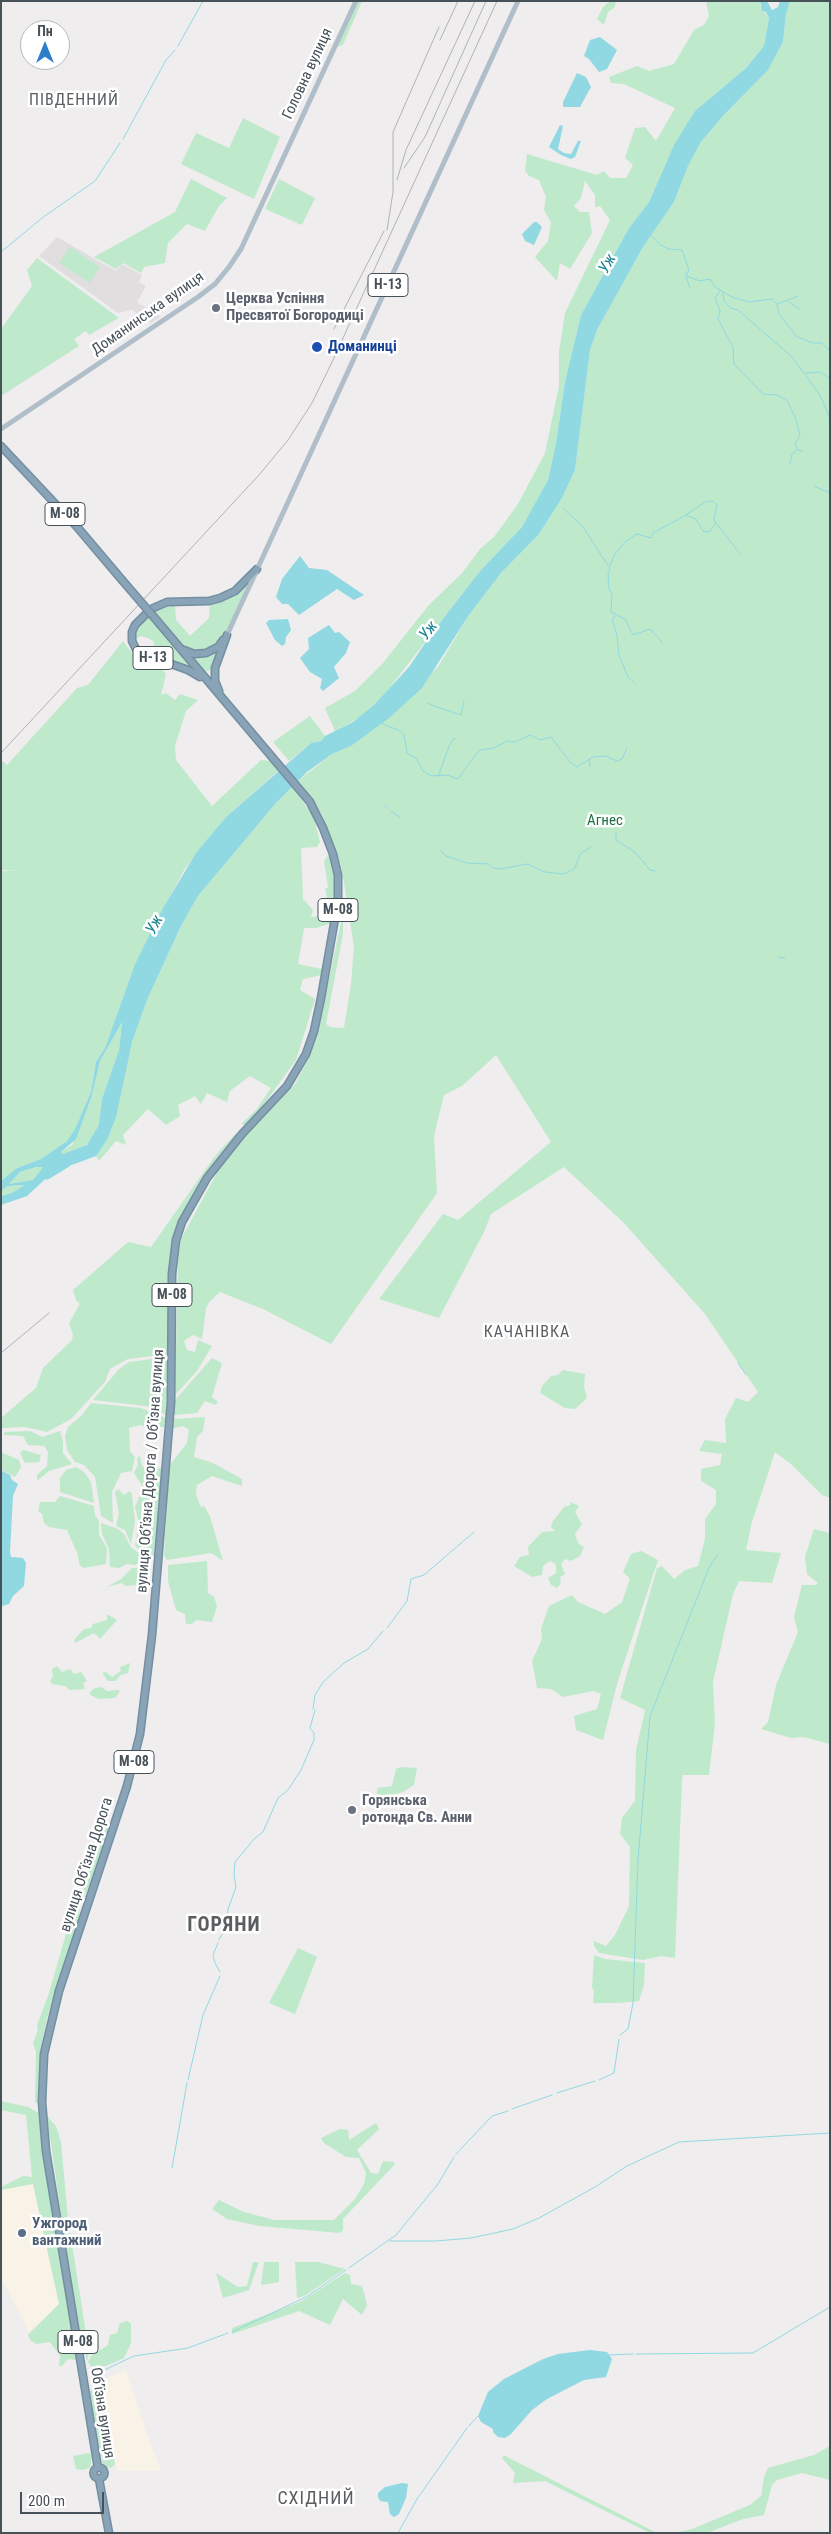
<!DOCTYPE html>
<html>
<head>
<meta charset="utf-8">
<style>
	body { margin:0 }
	#map { position:relative; width:831px; height:2534px; overflow:hidden; background:#efeded; font-family:"Roboto Condensed",sans-serif }
	canvas { display:block }
	.frame { position:absolute; inset:0; border:2px solid #475158; pointer-events:none }
	.north { position:absolute; left:20px; top:20px; width:50px; height:50px; box-sizing:border-box; background:#fff; border:1px solid #b5b9bc; border-radius:50%; rotate:0deg; font-size:14px; font-weight:700; line-height:20px; text-align:center; color:#475158 }
	.north::after { content:''; display:block; margin:auto; width:18px; height:22px; background:#2b7fca; clip-path:polygon(50% 0,100% 100%,50% 72%,0 100%) }
	.scale { position:absolute; left:20px; top:2492px; width:84px; height:22px; box-sizing:border-box; border:2px solid #475158; border-top:0; padding-left:6px; font-size:15px; line-height:18px; white-space:nowrap; color:#475158; -webkit-text-stroke:4px #fff; paint-order:stroke }
</style>
</head>
<body>
<div id="map">
<canvas width="831" height="2534"></canvas>
<div class="frame"></div>
<div class="north">Пн</div>
<div class="scale">200 m</div>
</div>
<script>
const context = document.querySelector('canvas').getContext('2d');
context.lineJoin = 'round';
function fillPath(path, color) { context.fillStyle = color; context.fill(path, 'evenodd'); }
const shape = rows => new Path2D(rows.map(r => 'M' + r).join(''));
function trace(path, color, width, dash) { context.strokeStyle = color; context.lineWidth = width; context.lineCap = dash ? 'butt' : 'round'; context.setLineDash(dash || []); context.stroke(path); }
function label(font, color, halo, rows, align = 'center') {
  context.font = font + ' "Roboto Condensed",sans-serif'; context.lineWidth = 5; context.setLineDash([]); context.textBaseline = 'middle'; context.strokeStyle = halo; context.fillStyle = color; for (const [text, x, y, turn = 0] of rows) {
    context.save(); context.translate(x, y); context.rotate((+turn || 0) * Math.PI / 180); context.textAlign = isNaN(turn) ? turn : align; if (halo) context.strokeText(text, 0, 0); context.fillText(text, 0, 0); context.restore();
  }
}
fillPath(shape([
	[33,2184,59,2304,29,2332,1,2277,1,2190],
	[126,2370,146,2431,161,2471,117,2471,100,2381]
]), '#f9f2e6');
fillPath(shape([
	[57,237,116,271,122,264,142,275,139,282,146,286,137,302,161,317,151,323,132,310,118,313,39,256]
]), '#e0dede');
fillPath(shape([
	[358,1,362,1,343,45,337,47],
	[610,1,616,2,614,8,608,12,604,25,597,19,603,7],
	[706,1,760,1,760,6,769,18,764,46,746,68,695,111,667,161,649,202,629,228,581,315,565,382,556,443,548,480,541,494,522,527,480,571,384,695,364,715,335,731,325,708,355,691,383,663,428,606,462,573,480,549,494,537,518,504,545,453,559,386,559,352,565,313,610,220,600,206,595,207,595,195,585,181,581,198,574,206,580,212,589,212,592,233,570,269,560,263,557,281,535,257,548,241,551,222,544,210,546,197,539,180,529,176,525,171,527,154,597,175,604,171,610,178,626,178,633,165,625,158,635,128,645,127,656,141,675,108,624,84,611,83,609,77,637,66,649,71,674,64,694,30,704,25,709,16],
	[790,1,830,1,830,1498,822,1495,792,1465,775,1452,752,1522,746,1550,781,1553,772,1583,739,1581,733,1594,713,1682,715,1723,709,1775,683,1775,682,1779,675,1958,661,1956,643,1960,599,1953,594,1946,594,1941,606,1946,615,1935,629,1906,630,1847,620,1834,622,1818,635,1801,636,1750,645,1710,620,1698,657,1568,662,1566,674,1579,685,1570,698,1566,705,1539,705,1519,716,1504,716,1490,701,1481,701,1469,720,1465,722,1454,699,1451,705,1440,726,1443,725,1419,736,1398,748,1402,758,1392,705,1314,624,1223,564,1167,491,1214,484,1232,439,1318,379,1299,443,1214,458,1220,551,1142,496,1055,462,1086,444,1095,434,1136,437,1193,331,1344,263,1309,220,1292,209,1302,206,1308,202,1339,193,1335,184,1341,187,1350,195,1352,198,1340,212,1346,197,1371,175,1395,178,1260,181,1239,219,1169,239,1143,295,1084,308,1060,319,1028,341,922,343,922,343,934,326,1024,330,1027,344,1028,351,984,354,947,341,864,322,814,298,781,332,754,351,746,438,667,469,615,501,573,539,534,562,498,575,470,590,350,597,330,643,247,674,202,688,166,701,142,722,117,768,70,783,42,786,14],
	[243,118,280,137,254,199,181,164,196,133,229,148],
	[191,179,227,198,219,206,205,231,187,224,168,243,165,263,144,267,141,273,123,263,116,269,94,257,175,212],
	[279,179,315,198,302,225,265,209],
	[70,247,100,267,90,283,59,263],
	[37,258,119,318,89,335,86,331,74,339,79,346,1,396,1,329,32,286,27,270],
	[248,583,225,635,215,648,195,653,185,648,156,615,155,610,167,604,175,605,176,620,190,636,209,618,210,604,226,599],
	[148,616,195,670,149,655,155,648,153,641,148,638,140,636,134,642,135,630],
	[123,641,135,657,160,667,166,674,161,695,166,693,175,700,180,694,198,700,186,711,175,746,176,760,212,806,261,760,270,761,279,770,226,817,184,870,135,964,105,1048,96,1062,91,1092,75,1129,67,1141,41,1159,17,1168,1,1181,1,871,18,871,1,870,1,763,3,761,7,765,77,688,88,685],
	[220,647,213,668,208,671,203,671,190,655],
	[310,716,325,736,321,741,311,743,289,761,273,742],
	[292,787,313,815,320,842,317,847,301,848,303,899,313,910,311,917,332,915,332,923,316,928,304,928,298,964,322,969,322,975,303,979,300,990,315,999,296,1060,259,1111,246,1125,241,1124,256,1110,271,1088,250,1076,230,1091,227,1102,207,1093,201,1104,195,1096,178,1105,180,1116,166,1125,148,1109,123,1135,126,1145,116,1141,99,1161,96,1156,107,1140,132,1042,147,1000,181,926,198,896,276,803],
	[329,854,334,872,335,896,334,901,331,901,327,899,325,889,328,887,324,861],
	[122,1021,119,1050,102,1099,101,1121,95,1135,82,1149,63,1154,60,1152,72,1145,92,1095,100,1061],
	[236,1133,236,1137,209,1170,192,1197,174,1234,168,1295,169,1354,128,1359,110,1369,105,1382,71,1419,47,1432,25,1427,1,1428,1,1418,36,1388,43,1368,72,1340,73,1335,69,1323,80,1304,76,1300,73,1290,128,1242,151,1247,215,1156],
	[36,1167,43,1167,33,1180,9,1184,20,1172],
	[26,1185,20,1189,1,1200,1,1191,8,1186],
	[168,1357,166,1415,146,1406,93,1400,119,1369,129,1362],
	[212,1358,222,1363,212,1397,218,1402,215,1405,205,1401,197,1413,174,1415,175,1400],
	[563,1370,585,1374,584,1387,587,1398,575,1409,565,1408,540,1393,542,1386,551,1376,558,1375],
	[91,1403,141,1408,166,1418,164,1427,148,1428,140,1425,129,1428,130,1451,135,1457,132,1471,121,1473,112,1492,113,1523,101,1516,95,1477,84,1465,75,1462,67,1450,65,1436,68,1427,81,1416],
	[205,1417,203,1431,197,1437,194,1457,213,1463,242,1479,242,1486,212,1476,197,1485,196,1495,201,1507,204,1506,210,1516,223,1561,211,1553,167,1560,164,1556,169,1466,187,1443,189,1430,183,1426,172,1429,173,1419],
	[30,1431,42,1437,60,1431,63,1441,63,1453,72,1464,49,1471,37,1481,37,1475,47,1466,48,1452,44,1446,28,1445,23,1436,4,1435,4,1432],
	[23,1450,41,1455,39,1462,25,1463,20,1453],
	[1,1452,19,1460,21,1467,15,1477,1,1469],
	[140,1456,142,1466,146,1469,162,1468,156,1560,152,1560,135,1546,139,1523,135,1507,143,1487,134,1473,138,1465,137,1458],
	[76,1467,84,1472,91,1482,94,1503,60,1492,60,1478,66,1470],
	[118,1489,124,1495,130,1491,132,1495,135,1521,131,1544,125,1530,116,1526,119,1514,115,1492],
	[60,1496,94,1506,95,1515,99,1521,99,1535,107,1548,106,1564,83,1568,79,1564,78,1555,67,1530,49,1527,44,1523,42,1514,38,1511,40,1502,55,1502],
	[570,1502,579,1506,575,1512,582,1524,575,1534,578,1543,584,1547,580,1556,571,1561,565,1559,561,1564,565,1574,560,1577,561,1583,557,1588,551,1585,548,1578,556,1573,556,1564,550,1561,543,1566,542,1575,532,1577,514,1566,520,1557,529,1555,528,1547,542,1532,555,1531,551,1527,553,1521,564,1507,570,1505],
	[101,1523,118,1529,124,1534,131,1547,149,1561,134,1565,127,1564,119,1568,110,1567,109,1549,102,1534],
	[814,1529,830,1533,830,1744,803,1737,791,1738,761,1729,768,1722,776,1685,798,1632,794,1617,802,1585,815,1585,818,1583,807,1574,805,1557],
	[641,1551,658,1560,617,1684,603,1740,576,1730,574,1716,597,1709,601,1694,593,1691,563,1697,551,1689,537,1688,532,1661,542,1639,541,1629,549,1606,572,1595,578,1602,605,1614,622,1602,630,1579,623,1572,631,1554],
	[207,1561,208,1593,214,1597,217,1606,212,1622,196,1620,192,1624,186,1624,185,1614,176,1610,168,1581,168,1565],
	[132,1568,142,1568,144,1571,139,1585,126,1586,122,1583,107,1587,121,1579],
	[107,1614,117,1620,100,1639,94,1633,75,1643,74,1640,84,1629,91,1628,93,1624,107,1620],
	[130,1663,128,1673,120,1675,116,1681,108,1681,102,1673,106,1672,112,1677,121,1671,120,1667],
	[57,1666,62,1672,70,1669,74,1674,81,1672,87,1681,83,1683,85,1689,70,1690,65,1686,52,1684,50,1681,53,1676,52,1669],
	[101,1687,107,1691,118,1690,120,1691,115,1698,99,1699,90,1695,90,1692,95,1688],
	[401,1767,417,1768,414,1785,403,1792,375,1800,378,1788,392,1786,396,1769],
	[110,1823,91,1882,84,1897,81,1897,93,1853,105,1824],
	[80,1907,79,1919,47,2018,40,2055,38,2102,35,2103,36,2052,33,2043,38,2030,37,2025,48,1996,66,1934,73,1916],
	[298,1948,317,1957,295,2014,269,2003],
	[594,1955,605,1959,645,1963,644,1985,639,2001,619,2003,593,2003,594,1991,592,1987],
	[1,2101,28,2107,39,2113,42,2150,77,2360,68,2359,62,2366,59,2366,60,2356,50,2342,36,2344,30,2340,28,2335,59,2304,33,2184,1,2190,1,2187,23,2176,32,2177,26,2115,1,2110],
	[47,2116,56,2126,61,2142,68,2219,89,2352,87,2362,72,2291],
	[376,2123,379,2129,357,2150,371,2173,378,2174,383,2161,393,2162,395,2164,343,2219,343,2230,340,2233,259,2226,227,2219,212,2209,219,2200,244,2212,274,2220,334,2220,355,2199,364,2184,366,2173,359,2158,346,2157,324,2143,321,2138,340,2129,348,2130,349,2140],
	[253,2262,259,2262,249,2290,223,2298,216,2273,238,2287,247,2286],
	[264,2262,279,2262,279,2282,261,2285],
	[295,2262,318,2262,345,2269,304,2296,297,2298],
	[345,2273,350,2275,351,2284,362,2286,367,2305,362,2315,343,2299,330,2325,299,2311,232,2334,232,2328,300,2302],
	[127,2321,131,2323,131,2343,124,2358,106,2366,92,2367,88,2362,91,2356,108,2345,110,2335,117,2333,120,2323],
	[93,2386,100,2386,115,2464,111,2468,104,2466,103,2463,89,2394],
	[830,2446,830,2480,802,2473,777,2480,772,2485,764,2515,743,2519,707,2533,674,2533,692,2529,750,2505,761,2496,764,2477,768,2468,814,2455],
	[89,2453,92,2455,90,2468,83,2470,76,2469,73,2456],
	[504,2455,507,2457,657,2533,650,2533,545,2481,513,2483,515,2473,502,2458]
]), '#bfe9cb');
fillPath(shape([
	[760,1,767,1,772,10,778,7,780,1,790,1,786,14,783,42,768,70,722,117,701,142,688,166,674,202,643,247,597,330,590,350,575,470,562,498,539,534,501,573,469,615,422,688,389,718,351,746,332,754,307,772,276,803,198,896,181,926,147,1000,132,1042,116,1117,107,1140,96,1156,53,1172,27,1196,1,1205,1,1200,25,1185,8,1186,1,1191,1,1181,17,1168,41,1159,67,1141,75,1129,91,1092,96,1062,105,1048,135,964,162,910,196,853,226,817,311,743,321,741,325,736,353,722,374,705,409,667,432,633,480,571,522,527,548,480,556,443,565,382,581,315,629,228,649,202,674,145,695,111,746,68,764,46,769,18,766,12,762,11],
	[122,1022,119,1050,102,1099,99,1125,87,1145,63,1154,61,1152,76,1139,92,1095,100,1061],
	[36,1167,43,1167,33,1180,9,1184,20,1172],
	[600,37,617,50,607,69,599,72,589,59,584,56,590,40],
	[577,73,586,77,591,87,580,107,563,107,563,102],
	[560,125,563,126,558,149,564,153,571,154,578,141,581,141,575,157,571,159,561,155,549,147],
	[534,222,537,222,542,227,534,245,525,241,522,234],
	[300,556,309,568,327,570,364,595,354,600,337,589,299,615,288,604,282,604,276,597,282,579],
	[288,619,291,630,286,637,285,644,282,646,275,640,266,623,269,620],
	[329,625,335,633,339,632,350,642,346,653,334,667,339,678,323,691,320,688,322,679,310,672,300,658,309,649,308,638],
	[1,1470,10,1475,12,1480,18,1484,13,1496,10,1552,11,1557,23,1558,26,1563,24,1586,13,1596,9,1604,2,1606],
	[590,2350,607,2352,612,2359,606,2377,584,2380,547,2399,532,2410,511,2434,505,2438,498,2437,493,2432,493,2429,481,2422,478,2416,488,2392,504,2379,543,2359,558,2354],
	[402,2483,408,2484,406,2498,399,2514,394,2517,390,2514,388,2502,380,2501,378,2497,378,2493,385,2487]
]), '#90d8e2');
trace(shape([
	[178,46,203,1],
	[123,139,166,60,175,50],
	[651,235,660,245,669,249,682,250,689,270,686,276,700,281,710,279,715,287,732,297,749,302,772,299,777,304,779,314,797,337,813,343,822,343,830,351],
	[1,252,42,218,95,181,120,143],
	[686,277,690,288],
	[720,291,715,298,720,311,718,319,733,347,734,364,763,394,777,395,787,400,796,420,800,435,795,444,798,450,802,451],
	[723,293,724,301,730,308,738,310,792,357,820,395,829,416,830,438],
	[789,302,799,309],
	[778,304,798,296],
	[806,373,821,372,830,379],
	[790,464,792,454,797,450],
	[814,486,830,493],
	[563,508,583,527,609,567,615,554,625,542,637,534,651,538,653,533,686,515,696,519,703,531,709,532,716,523,741,555],
	[686,515,705,502,713,501,717,505,714,519,716,523],
	[610,568,608,574,609,589,612,594,611,612,625,619,633,635,650,629,662,642],
	[615,616,612,620,617,635,619,655,628,677,635,683],
	[428,703,434,706,461,715,464,701],
	[381,723,400,731,404,735,407,753,416,758,423,771,431,776,447,775,458,779,479,750,494,748,507,741,515,742,530,735,540,740,551,737,571,763,577,767,593,757,606,756,617,761,622,759,627,748],
	[589,759,590,766],
	[438,777,449,746,453,739,456,739],
	[384,805,387,808],
	[391,811,400,817],
	[616,833,616,840,636,853,650,870,655,871],
	[440,850,446,856,467,863,489,864,493,868,501,869,527,864,545,872,564,874,575,868,580,854,591,847],
	[339,861,339,862],
	[340,866,341,872],
	[778,957,785,958],
	[738,1363,746,1375],
	[387,1628,407,1601,411,1579,424,1575,474,1532],
	[313,1709,315,1695,323,1682,344,1663,368,1649,383,1631],
	[219,1940,227,1924,228,1909,236,1887,234,1875,235,1862,254,1839,263,1832,278,1798,288,1790,301,1770,314,1740,314,1733,310,1728,315,1710],
	[218,1943,213,1955,215,1963,220,1972],
	[620,2035,628,2029,633,2003,638,1859,650,1716,709,1568,717,1555],
	[188,2080,203,2015,220,1976],
	[599,2080,614,2073,619,2039],
	[557,2093,595,2081],
	[512,2109,552,2095],
	[456,2154,492,2116,508,2111],
	[172,2168,187,2083],
	[390,2241,436,2241,471,2238,513,2229,539,2218,595,2187,627,2166,679,2142,830,2133],
	[349,2268,396,2235,438,2184,454,2157],
	[232,2332,306,2297,346,2270],
	[636,2354,753,2353,830,2307],
	[609,2355,633,2354],
	[98,2373,134,2356,188,2348,228,2333],
	[469,2426,478,2416],
	[398,2533,417,2499,467,2428]
]), '#90d8e2', 1);
trace(shape([
	[47,1177,67,1165],
	[1,1199,10,1196]
]), '#90d8e2', 5);
const highway = shape([
	[1,446,78,528,122,580],
	[151,609,167,602,209,601,220,598,235,591,257,569],
	[147,613,135,625,132,632,132,641,136,649,146,655,188,670,200,677],
	[184,650,194,654,206,653,218,647,223,640],
	[219,691,215,681,215,668,227,635],
	'93.5 2473a5.5 5.5 0 1 1 11 0a5.5 5.5 0 1 1-11 0Z',
	[98,2468,46,2151,42,2102,44,2054,59,1991,127,1786,140,1734,152,1635,171,1402,172,1274,176,1240,182,1222,207,1178,242,1134,287,1086,306,1054,314,1031,321,998,338,901,338,875,333,854,323,828,310,802,153,616],
	[99,2479,109,2533]
]);
trace(highway, '#748ea2', 9);
trace(shape([
	[1,429,198,297,215,284,229,267,241,249,356,1],
	[227,635,518,1]
]), '#afbec9', 5);
trace(highway, '#89a3b7', 6);
trace(shape([
	[440,40,458,1],
	[404,168,425,137,486,1],
	[397,180,406,150,475,1],
	[387,230,393,192,393,132,439,27],
	[334,329,384,231],
	[1,753,259,475,288,440,312,403,333,360,497,1],
	[1,1353,49,1313]
]), '#afb3b6', 1);
const highwayBridge = shape([
	[122,580,153,616]
]);
trace(highwayBridge, '#748ea2', 9, []);
trace(highwayBridge, '#89a3b7', 6);
for (const [x, y, r, color] of [
	[216,308,5,"#6b7280"],
	[317,347,6,"#1a4fb4"],
	[352,1810,5,"#6b7280"],
	[22,2233,5,"#5c6f8a"]
]) { const dot = new Path2D(); dot.arc(x, y, r, 0, 2 * Math.PI); context.fillStyle = color; context.fill(dot); trace(dot, '#fff', 2); }
for (const [x, y, w] of [
	[388,285,40],
	[65,514,40],
	[153,658,40],
	[338,910,40],
	[172,1295,40],
	[134,1762,40],
	[78,2342,40]
]) { const box = new Path2D(); box.roundRect(x - w / 2, y - 11.5, w, 23, 4); context.fillStyle = '#fff'; context.fill(box); trace(box, '#475158', 1); }
label('bold 14px', '#475158', null, [
	["Н-13",388,285],
	["М-08",65,514],
	["Н-13",153,658],
	["М-08",338,910],
	["М-08",172,1295],
	["М-08",134,1762],
	["М-08",78,2342]
]);
label('15px', '#475158', '#fff', [
	["Головна вулиця",308,74,-65],
	["Доманинська вулиця",148,314,-35],
	["вулиця Обʼїзна Дорога / Обʼїзна вулиця",151,1471,-86],
	["вулиця Обʼїзна Дорога",87,1865,-72],
	["Обʼїзна вулиця",102,2413,81]
]);
label('bold 15px', '#5b616d', '#fff', [
	["Церква Успіння",226,299],
	["Пресвятої Богородиці",226,316],
	["Горянська",362,1801],
	["ротонда Св. Анни",362,1818]
], 'left');
label('bold 15px', '#164399', '#fff', [
	["Доманинці",328,347]
], 'left');
label('15px', '#207141', '#fff', [
	["Агнес",605,821]
]);
label('bold 15px', '#4e5e75', '#fff', [
	["Ужгород",32,2224],
	["вантажний",32,2241]
], 'left');
context.letterSpacing = '1px';
label('16px', '#5a5e61', '#fff', [
	["ПІВДЕННИЙ",74,101],
	["КАЧАНІВКА",527,1333]
]);
context.letterSpacing = '0px';
label('italic 16px', '#1a8290', '#fff', [
	["Уж",608,264,-60],
	["Уж",429,631,-52],
	["Уж",155,925,-61]
]);
context.letterSpacing = '1px';
label('18px', '#5a5e61', '#fff', [
	["СХІДНИЙ",316,2499]
]);
context.letterSpacing = '0px';
context.letterSpacing = '1px';
label('bold 20px', '#5a5e61', '#fff', [
	["ГОРЯНИ",224,1926]
]);
context.letterSpacing = '0px';
</script>
</body>
</html>
